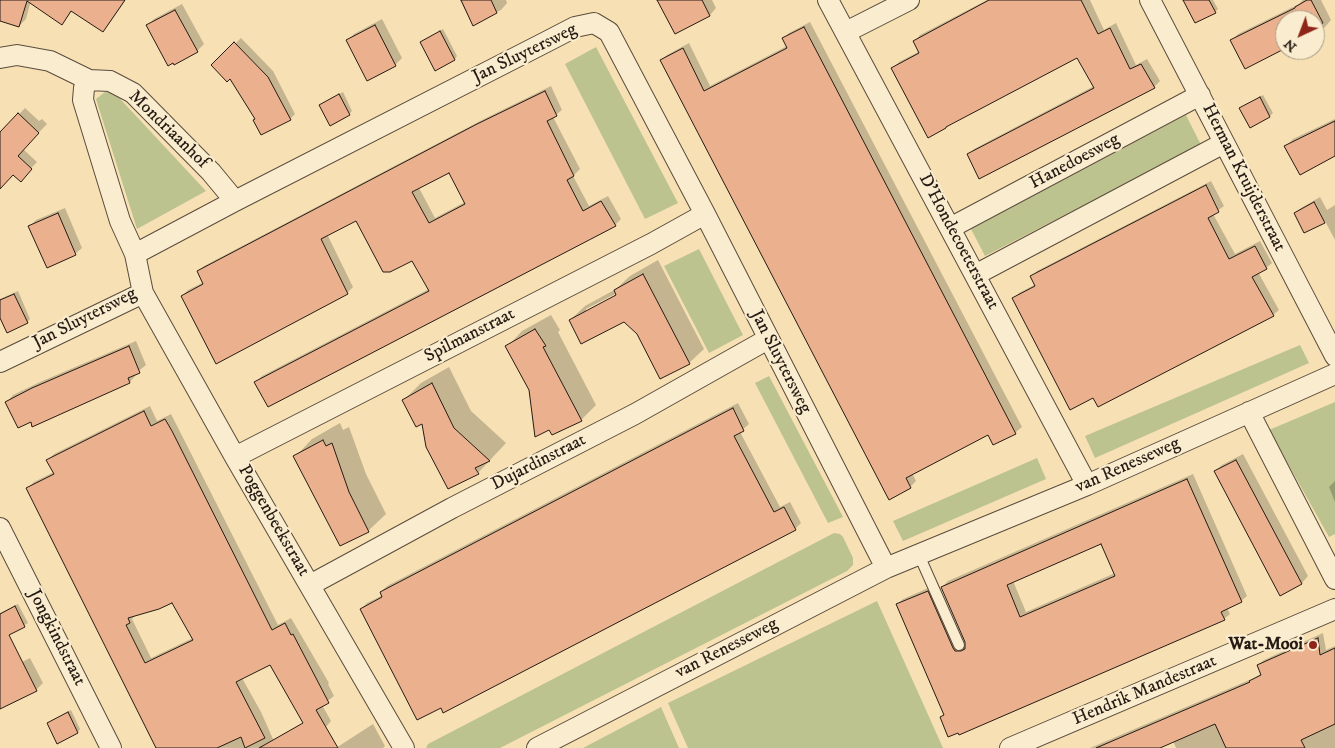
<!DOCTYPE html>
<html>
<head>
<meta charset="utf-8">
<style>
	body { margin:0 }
	#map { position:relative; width:1335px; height:748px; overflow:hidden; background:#f7e1b4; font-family:"IM FELL DW Pica",serif }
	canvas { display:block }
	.north { position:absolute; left:1275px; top:10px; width:50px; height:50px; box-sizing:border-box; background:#faecce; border:1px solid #a59884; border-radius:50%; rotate:223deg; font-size:14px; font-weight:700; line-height:20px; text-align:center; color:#251b14 }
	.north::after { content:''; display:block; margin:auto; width:18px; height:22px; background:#8f2418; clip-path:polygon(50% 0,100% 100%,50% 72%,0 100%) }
</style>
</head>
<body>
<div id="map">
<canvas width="1335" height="748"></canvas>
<div class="north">N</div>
</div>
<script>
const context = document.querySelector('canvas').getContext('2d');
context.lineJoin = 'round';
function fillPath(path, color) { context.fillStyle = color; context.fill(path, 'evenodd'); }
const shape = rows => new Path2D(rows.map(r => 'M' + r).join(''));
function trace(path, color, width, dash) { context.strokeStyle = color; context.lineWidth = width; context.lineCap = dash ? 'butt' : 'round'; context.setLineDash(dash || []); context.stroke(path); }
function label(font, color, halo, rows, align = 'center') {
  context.font = font + ' "IM FELL DW Pica",serif'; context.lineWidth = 4.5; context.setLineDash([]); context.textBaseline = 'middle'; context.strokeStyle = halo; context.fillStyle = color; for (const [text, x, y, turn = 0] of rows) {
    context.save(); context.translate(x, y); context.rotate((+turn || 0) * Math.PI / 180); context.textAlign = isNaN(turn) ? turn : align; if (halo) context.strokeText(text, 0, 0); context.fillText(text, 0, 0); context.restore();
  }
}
fillPath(shape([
	[596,47,678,203,645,219,565,64],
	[110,88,206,191,137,229,96,99],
	[1186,115,1201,145,985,256,971,229],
	[699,249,743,335,709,353,664,266],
	[1300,345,1309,363,1095,458,1085,436],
	[769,376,843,517,828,523,755,383],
	[1335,402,1335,534,1329,537,1269,430],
	[1037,458,1046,479,903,541,893,521],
	[834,533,840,534,843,537,853,558,853,565,847,571,500,748,426,748,428,744],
	[877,601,943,748,688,748,668,703],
	[661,707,679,748,583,748]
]), '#bcc38e');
fillPath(shape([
	[0,0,31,0,26,19,19,26,0,20],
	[54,0,125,0,125,1,109,24,103,31,73,10,62,23],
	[460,0,506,0,507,3,501,10,472,24],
	[657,0,712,0,716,8,710,15,675,32],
	[987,0,1090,0,1104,30,1116,23,1136,65,1147,59,1160,81,1154,87,968,155,974,149,1094,86,1078,56,893,68,899,62,920,51,915,41,920,35],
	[1184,0,1213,0,1218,9,1215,12],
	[1303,0,1321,0,1331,20,1325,27,1315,31,1315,20,1285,20,1285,47,1246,68,1232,40,1238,34,1299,4],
	[182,4,204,44,197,51,173,62,148,25,154,19],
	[382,19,402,58,395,65,368,79,348,40,354,34],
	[810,22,1022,427,1016,432,994,443,989,434,912,473,916,481,910,487,661,60,667,55,689,43,710,86,787,46,783,39,789,33],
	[443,29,457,56,455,59,421,42],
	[241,38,273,71,295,114,290,119,256,118,230,77,213,65],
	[551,86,562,110,553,117,580,169,573,176,589,206,608,196,621,219,615,225,256,382,262,376,429,289,413,259,356,219,327,234,353,287,347,293,217,362,182,296,188,290,204,282,198,271,204,266,484,119],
	[450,172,465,202,435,218,419,188],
	[343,92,352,111,349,114,320,105],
	[1263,95,1273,113,1270,116,1240,108],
	[25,108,39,121,42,119,47,124,23,149,37,162,20,180,13,174,0,188,0,134],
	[1335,119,1335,155,1286,146,1293,139],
	[1211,181,1224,206,1213,214,1235,254,1260,241,1272,263,1266,268,1258,272,1279,310,1273,315,1013,299,1019,293,1036,284,1032,277,1037,271],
	[1320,197,1327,210,1335,205,1335,240,1325,221,1305,232,1295,213,1301,208],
	[65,208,82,248,75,254,30,226,36,220],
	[658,260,704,349,689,363,638,333,624,321,570,320,585,306,616,289,630,276],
	[621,291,622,293,586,312,586,309],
	[18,291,30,319,27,322,0,315,0,299],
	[551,315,560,330,558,332,596,405,581,420,530,390,507,347,522,331],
	[136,341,146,365,135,374,136,375,130,382,33,425,31,420,7,402,13,395,40,382],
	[449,367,471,411,506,443,478,473,423,423,404,400,421,383],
	[738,403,749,424,740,432,780,507,790,502,801,523,795,529,441,707,361,609,367,603,383,595,381,592,387,586],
	[150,406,157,421,171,414,278,625,291,618,329,683,328,684,334,696,322,705,331,721,326,727,270,663,242,678,261,712,277,748,156,748,28,488,34,482,54,472,48,460,54,454],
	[173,602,193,638,151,658,132,619,135,616],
	[340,423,343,430,349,427,366,474,386,514,368,531,295,457,312,439],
	[1243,454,1308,576,1302,583,1281,594,1215,471,1222,465],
	[1193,474,1247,596,1241,601,1227,608,1230,614,1224,619,941,717,945,714,898,604,903,599,933,586,961,646,966,646,967,642,942,587,948,581],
	[1102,542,1115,573,1026,612,1013,581],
	[1335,481,1335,502,1329,487],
	[18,604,28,623,0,638,0,613],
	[1323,633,1326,650,1335,646,1335,748,1176,748,1173,741,1157,748,1090,748,1254,678,1262,673,1258,665,1264,660],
	[30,658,43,683,36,690,0,708,0,673],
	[71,710,80,729,78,732,48,723],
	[373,724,385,746,383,748,336,748]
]), '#0003');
const building = shape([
	[0,0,125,0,103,32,71,11,62,25,27,1,19,27,0,21,0,0],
	[461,0,491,0,497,13,473,26,461,0],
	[657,0,702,0,710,16,675,34,657,0],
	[989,0,1081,0,1098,34,1110,28,1130,69,1141,64,1155,88,979,179,967,154,1094,88,1077,58,946,127,946,128,928,138,891,68,919,53,913,41,989,0],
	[1183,0,1209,0,1216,13,1195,23,1183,0],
	[1307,0,1311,0,1323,23,1315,28,1315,20,1285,20,1285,43,1282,45,1284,49,1245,69,1230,40,1295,8,1295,7,1307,0],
	[175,10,198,52,174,65,173,63,168,66,146,25,175,10],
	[375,25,396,66,367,81,346,40,375,25],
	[804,27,1016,434,993,445,988,435,906,478,911,488,889,500,660,60,683,48,704,91,787,48,782,38,804,27],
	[440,31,455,60,435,71,420,42,440,31],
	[234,42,268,77,291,120,261,135,253,120,255,119,230,79,227,82,211,65,234,42],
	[545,91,557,116,547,121,574,176,567,180,583,211,601,201,616,226,268,407,254,382,429,291,412,261,390,272,383,272,356,221,321,239,348,294,216,364,181,296,203,284,197,271,477,124,545,91],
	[449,173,465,204,429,223,412,192,449,173],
	[339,94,350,115,330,126,319,105,339,94],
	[1260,97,1270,117,1250,128,1239,108,1260,97],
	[18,113,39,133,18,156,32,169,21,182,13,175,0,189,0,132,18,113],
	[1335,121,1335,156,1300,175,1284,146,1335,121],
	[1206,185,1219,212,1208,218,1229,259,1255,246,1267,269,1252,277,1274,316,1098,407,1093,398,1070,410,1012,298,1035,286,1030,276,1206,185],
	[1314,202,1325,223,1304,233,1294,213,1314,202],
	[58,213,76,255,47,268,28,226,58,213],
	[643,274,690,364,660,379,637,334,624,322,581,344,569,320,616,295,614,290,643,274],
	[14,294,28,323,7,333,0,318,0,300,14,294],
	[535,329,546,346,543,347,582,421,552,435,549,430,535,437,529,390,505,346,535,329],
	[129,346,140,373,128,378,130,383,32,427,31,422,18,428,5,402,32,388,129,346],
	[432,383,454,428,490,461,475,468,479,474,448,489,426,447,422,424,416,427,402,400,432,383],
	[733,408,744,431,734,436,774,512,784,507,796,530,443,713,441,708,417,720,360,609,382,597,380,592,733,408],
	[144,411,151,426,165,419,172,431,272,630,285,623,291,635,293,634,329,703,316,710,338,748,259,748,303,723,270,665,236,682,265,738,245,748,241,737,217,748,156,748,26,488,54,474,46,460,144,411],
	[172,603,193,640,145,663,126,625,130,623,128,618,159,609,172,603],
	[323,440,326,446,332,443,349,492,369,532,340,546,293,456,323,440],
	[1236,460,1302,584,1280,596,1214,471,1236,460],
	[1187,479,1242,602,1221,612,1225,620,959,735,958,733,948,737,940,717,944,715,896,604,928,591,953,648,955,651,961,651,965,649,965,642,941,587,1187,479],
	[1101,544,1115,576,1020,617,1007,585,1101,544],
	[15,606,25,627,9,635,37,691,0,709,0,614,15,606],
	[1318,638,1320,655,1335,648,1335,724,1301,740,1305,748,1226,748,1215,724,1160,748,1096,748,1250,682,1249,681,1261,675,1257,665,1318,638],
	[68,712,78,733,57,744,47,723,68,712]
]);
fillPath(building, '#ebb08d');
trace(building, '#251b14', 1);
const lane = shape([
	[919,555,959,645]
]);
const street = shape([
	[828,0,1087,485],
	[1150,0,1335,356],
	[846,32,909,0],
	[0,58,17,55,50,61,89,80],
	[950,228,1200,95],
	[135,254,120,221,83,100,84,88,89,80,110,81,133,93,211,172,235,201],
	[975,275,1224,143],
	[143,293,235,457,404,748],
	[0,362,143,293,135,254,235,201,546,42,575,27,594,23,609,32,705,214,886,568],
	[1249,412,1335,579],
	[235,457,651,244,705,214],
	[0,528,111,748],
	[310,585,452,508,635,414,768,339],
	[537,748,886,568,1087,485,1335,374],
	[1010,748,1335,609]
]);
trace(lane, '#5a4c3c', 12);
trace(street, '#5a4c3c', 22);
trace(lane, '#faecce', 10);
trace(street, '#faecce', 20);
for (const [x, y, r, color] of [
	[1313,645,5,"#8f2418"]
]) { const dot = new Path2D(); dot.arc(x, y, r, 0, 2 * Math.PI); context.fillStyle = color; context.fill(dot); trace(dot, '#faecce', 2); }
label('18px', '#251b14', '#faecce', [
	["Jan Sluytersweg",525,54,-26],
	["Mondriaanhof",168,130,44],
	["Hanedoesweg",1075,162,-28],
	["Herman Kruijderstraat",1243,178,63],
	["D'Hondecoeterstraat",958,242,62],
	["Jan Sluytersweg",85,319,-27],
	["Spilmanstraat",470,336,-27],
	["Jan Sluytersweg",780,362,63],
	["Dujardinstraat",539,463,-27],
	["van Renesseweg",1128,466,-24],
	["Poggenbeekstraat",273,521,60],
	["Jongkindstraat",56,638,63],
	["van Renesseweg",727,649,-27],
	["Hendrik Mandestraat",1145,691,-23]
]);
label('bold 18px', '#251b14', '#faecce', [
	["Wat-Mooi",1303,645]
], 'right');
</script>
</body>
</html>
